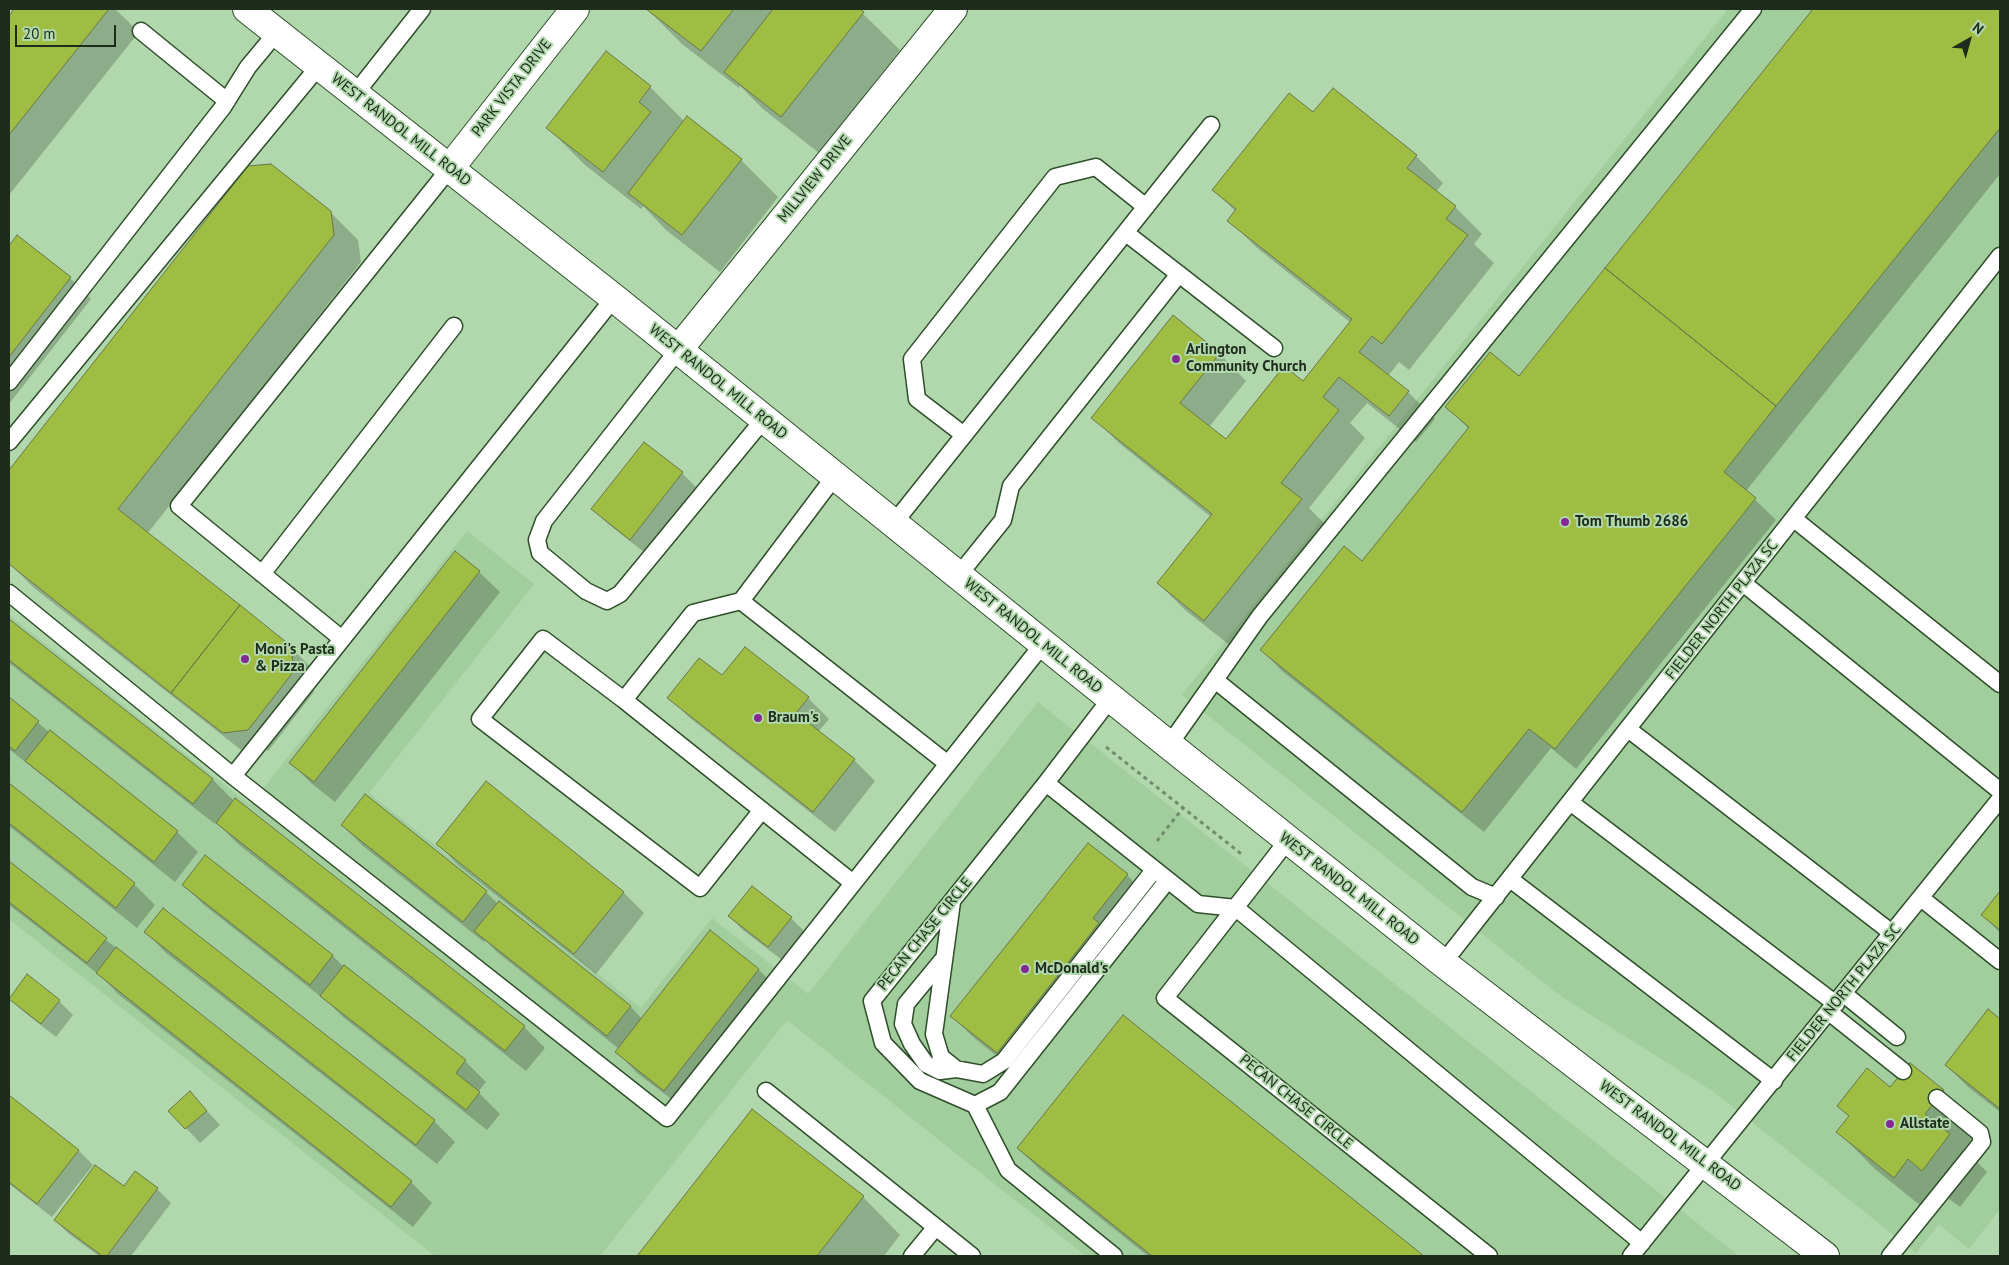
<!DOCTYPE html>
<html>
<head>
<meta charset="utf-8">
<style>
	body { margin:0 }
	#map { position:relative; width:2009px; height:1265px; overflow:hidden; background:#b1d7ac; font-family:"PT Sans",sans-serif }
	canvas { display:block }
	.frame { position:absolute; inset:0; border:10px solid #1e2c1c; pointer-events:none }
	.north { position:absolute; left:1944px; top:15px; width:50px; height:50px; -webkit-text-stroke:4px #b1d7ac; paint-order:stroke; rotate:38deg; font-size:14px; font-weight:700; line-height:20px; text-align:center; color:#1e2c1c }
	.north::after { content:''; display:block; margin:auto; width:18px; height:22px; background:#1e2c1c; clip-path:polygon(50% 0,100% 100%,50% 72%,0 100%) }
	.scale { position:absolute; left:15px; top:25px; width:101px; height:22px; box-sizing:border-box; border:2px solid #1e2c1c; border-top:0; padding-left:6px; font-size:15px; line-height:18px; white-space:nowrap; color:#1e2c1c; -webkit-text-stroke:4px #b1d7ac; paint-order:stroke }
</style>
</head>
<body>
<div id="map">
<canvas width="2009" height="1265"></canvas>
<div class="frame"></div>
<div class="north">N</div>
<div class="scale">20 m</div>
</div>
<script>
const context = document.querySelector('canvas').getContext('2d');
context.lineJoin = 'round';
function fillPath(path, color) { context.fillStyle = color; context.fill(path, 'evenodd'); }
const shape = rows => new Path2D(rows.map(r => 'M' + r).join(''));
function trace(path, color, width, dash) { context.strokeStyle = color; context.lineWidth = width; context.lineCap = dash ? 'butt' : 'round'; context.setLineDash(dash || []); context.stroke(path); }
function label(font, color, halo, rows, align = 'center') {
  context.font = font + ' "PT Sans",sans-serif'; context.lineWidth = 4; context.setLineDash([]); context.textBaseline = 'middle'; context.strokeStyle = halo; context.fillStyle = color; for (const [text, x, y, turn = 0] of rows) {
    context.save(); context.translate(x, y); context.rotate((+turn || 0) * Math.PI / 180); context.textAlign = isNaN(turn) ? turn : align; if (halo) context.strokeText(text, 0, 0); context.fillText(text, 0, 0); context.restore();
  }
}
fillPath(shape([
	[1728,9,2000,9,2000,1209,1969,1249,1939,1224,1916,1253,1714,1092,1559,995,1182,695],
	[467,531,534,584,369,793,641,1008,712,918,808,994,1038,702,1739,1256,1086,1256,787,1020,600,1256,435,1256,9,919,9,615,250,805]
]), '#a2cd9d');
fillPath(shape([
	[16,9,115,9,139,32,9,195,9,18],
	[647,9,858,9,900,50,819,153,763,109,740,86,739,88,682,44],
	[1814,9,2000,9,2000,174,1746,491,1776,520,1576,769,1551,748,1484,832,1282,671,1262,650,1363,562,1469,429,1447,407,1519,377],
	[606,53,650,87,685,122,741,160,778,197,720,272,666,230,643,206,641,209,585,165,548,128],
	[1333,89,1416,156,1443,183,1436,192,1455,207,1482,234,1474,244,1494,263,1409,370,1399,362,1388,376,1408,392,1435,419,1416,442,1367,403,1350,423,1365,438,1309,508,1328,527,1232,647,1185,610,1158,583,1211,517,1120,444,1093,417,1220,354,1246,381,1209,427,1226,441,1303,383,1351,323,1256,247,1229,220,1236,212,1214,190,1313,114],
	[249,167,330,212,358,240,361,262,147,534,290,647,312,668,314,692,269,750,245,753,34,588,9,563,9,472],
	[17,237,70,278,91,299,9,404,9,248],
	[682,473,696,487,645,553,607,523,593,509],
	[479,572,500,592,335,802,311,783,290,762],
	[9,620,213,780,234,801,524,1027,545,1048,526,1071,238,844,216,822,215,824,9,663],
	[722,677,808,698,829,719,818,732,854,760,875,781,835,832,690,718,669,698],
	[9,698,49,732,177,832,198,852,175,882,9,749],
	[486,783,624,893,644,913,596,974,458,865,438,844],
	[9,785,134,884,155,905,137,928,9,826],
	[365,796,486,892,498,904,630,1006,642,1019,711,932,759,970,779,990,686,1110,637,1073,617,1052,619,1049,497,952,485,940,484,942,363,846,342,825],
	[9,863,411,1182,432,1203,413,1227,118,994,102,977,9,905],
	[1127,875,1147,896,1018,1073,973,1037,952,1016],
	[184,885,333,956,344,967,465,1061,486,1082,478,1092,500,1114,487,1130,343,1017,330,1004,204,905],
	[2000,893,2000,933,1983,915],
	[163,910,434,1121,455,1142,437,1164,166,953,146,932],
	[729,916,791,918,805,932,782,960,743,930],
	[27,976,59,1001,73,1015,56,1037,24,1012,10,998],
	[1989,1011,2000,1020,2000,1112,1967,1086,1946,1065],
	[1123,1017,1422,1256,1148,1256,1039,1169,1018,1148],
	[1891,1088,1943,1091,1980,1128,1964,1149,1987,1172,1960,1207,1945,1196,1931,1214,1875,1169,1838,1132,1849,1117,1839,1106],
	[190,1093,220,1125,200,1143,170,1111],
	[9,1097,79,1151,93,1165,52,1217,9,1184],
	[752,1111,863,1197,900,1235,884,1256,639,1256],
	[135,1173,157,1189,171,1203,131,1256,99,1256,69,1234,55,1220,124,1188]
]), '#0003');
const building = shape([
	[14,9,109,9,9,135,9,16,14,9],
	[646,9,734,9,701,51,646,9],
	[773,9,860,9,864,12,781,117,724,72,773,9],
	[1813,9,2000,9,2000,128,1776,406,1605,268,1813,9],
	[606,51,651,86,639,102,651,112,603,172,546,128,606,51],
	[1333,88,1417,155,1407,168,1456,206,1446,219,1468,235,1382,344,1372,336,1359,352,1409,391,1389,416,1339,377,1323,397,1339,410,1281,483,1302,499,1204,621,1157,583,1212,514,1091,418,1173,315,1220,353,1180,403,1226,439,1284,366,1303,381,1352,319,1227,221,1236,209,1212,190,1289,93,1313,112,1333,88],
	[687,116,742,159,682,235,628,193,687,116],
	[271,164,331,211,334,235,118,509,240,605,171,693,9,564,9,470,248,166,271,164],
	[17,235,71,277,9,357,9,246,17,235],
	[1605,268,1776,406,1724,472,1756,498,1555,749,1529,729,1462,812,1260,650,1344,546,1362,561,1469,427,1445,407,1490,352,1519,376,1605,268],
	[644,442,683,472,630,540,591,509,644,442],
	[455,551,480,571,314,782,289,763,455,551],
	[240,605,291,646,294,671,248,730,223,733,171,693,240,605],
	[9,619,213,779,193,804,9,660,9,619],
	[745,647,809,697,796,713,855,759,813,812,667,698,699,658,722,675,745,647],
	[9,697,39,721,15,751,9,746,9,697],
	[50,730,178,831,154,862,25,761,50,730],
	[486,781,624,892,574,954,436,844,486,781],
	[9,783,135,883,116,908,9,823,9,783],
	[365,794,487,891,463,922,341,825,365,794],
	[235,798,525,1026,505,1051,216,823,235,798],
	[1088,843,1128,874,1093,918,1099,923,997,1053,950,1016,1088,843],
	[205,855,333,955,310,985,182,885,205,855],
	[9,861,107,938,87,963,9,902,9,861],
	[752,886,792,917,768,947,728,916,752,886],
	[2000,891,2000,930,1981,915,2000,891],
	[499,901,631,1006,607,1036,474,931,499,901],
	[163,908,435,1120,416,1145,144,932,163,908],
	[710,930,759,969,664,1091,615,1052,710,930],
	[116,947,412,1181,391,1207,96,973,116,947],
	[344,965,466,1060,456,1073,480,1092,466,1110,320,996,344,965],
	[27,974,60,1000,41,1024,9,999,27,974],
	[1988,1009,2000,1019,2000,1109,1945,1065,1988,1009],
	[1123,1015,1424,1256,1152,1256,1017,1148,1123,1015],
	[1910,1063,1944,1090,1925,1114,1950,1134,1922,1171,1908,1159,1894,1178,1836,1132,1849,1116,1837,1106,1867,1068,1890,1087,1910,1063],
	[190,1091,207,1111,185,1129,168,1111,190,1091],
	[9,1095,79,1150,37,1204,9,1182,9,1095],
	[752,1109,864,1196,817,1256,637,1256,752,1109],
	[95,1165,124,1186,135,1171,158,1188,107,1256,102,1256,54,1220,95,1165]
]);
fillPath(building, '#9fbd42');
trace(building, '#697748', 1);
const lane = shape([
	[141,31,227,101],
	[355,94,422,9],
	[1126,233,1274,348],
	[678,350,544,521,537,540,540,553,586,591,607,601,620,594,764,419],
	[9,382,223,107,248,67,277,32],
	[964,435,917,399,912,359,1055,177,1096,167,1146,207],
	[9,442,319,66],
	[835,476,741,601,948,764],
	[1794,519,2000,684],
	[894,523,1211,125],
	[262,574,454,326],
	[958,576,1003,520,1011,486,1179,274],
	[1743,583,2000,791],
	[9,593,233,776,667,1118,1043,644],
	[741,601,693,613,624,700,853,883],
	[342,639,179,506,450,168],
	[1215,680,1472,887,1496,897],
	[1111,698,1046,783,872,1001,883,1043,920,1081,975,1105,1008,1170,1114,1256],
	[624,700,543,639,480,719,700,888,762,810],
	[1628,729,1892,933],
	[1169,745,1260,616,1753,9],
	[233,776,614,298],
	[1046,783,1198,904,1236,908,1642,1243],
	[1570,802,1836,1004],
	[1288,840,1165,998,1489,1256],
	[1510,879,1774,1081],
	[1921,898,2000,961],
	[952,902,934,1034,941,1057,956,1069,983,1074,1004,1061,1154,870],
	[944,958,906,1004,903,1024,912,1044,926,1064,940,1071,956,1069],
	[1443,963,2000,256],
	[1844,994,1897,1037],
	[1829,1012,1903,1071],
	[766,1091,972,1256],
	[975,1105,1000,1092,1167,881],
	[912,1256,935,1228],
	[1631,1256,2000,799],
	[1890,1256,1982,1142,1980,1133,1937,1098]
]);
const street = shape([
	[450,168,575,9],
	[678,350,953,9]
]);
const secondary = shape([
	[247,9,614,298,1169,745,1443,963,1825,1256]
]);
trace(lane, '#2e4f2a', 19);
trace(street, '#2e4f2a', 30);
trace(secondary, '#2e4f2a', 30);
trace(shape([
	[1106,747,1244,856],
	[1157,841,1183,808]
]), '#708c6d', 3, [4, 4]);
trace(lane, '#fff', 16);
trace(street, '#fff', 28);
trace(secondary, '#fff', 28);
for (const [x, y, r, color] of [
	[1176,359,5,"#842893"],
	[1565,522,5,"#842893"],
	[245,659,5,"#842893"],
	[758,718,5,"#842893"],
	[1025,969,5,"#842893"],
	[1890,1124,5,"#842893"]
]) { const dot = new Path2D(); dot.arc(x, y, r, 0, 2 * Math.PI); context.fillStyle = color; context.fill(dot); trace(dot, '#b1d7ac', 2); }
label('15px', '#1e2c1c', '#b1d7ac', [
	["PARK VISTA DRIVE",512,88,-52],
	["WEST RANDOL MILL ROAD",401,130,38],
	["MILLVIEW DRIVE",815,179,-51],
	["WEST RANDOL MILL ROAD",718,382,39],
	["FIELDER NORTH PLAZA SC",1722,610,-52],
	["WEST RANDOL MILL ROAD",1033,636,39],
	["WEST RANDOL MILL ROAD",1349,889,38],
	["PECAN CHASE CIRCLE",925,934,-51],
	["FIELDER NORTH PLAZA SC",1844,993,-51],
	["PECAN CHASE CIRCLE",1296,1102,39],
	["WEST RANDOL MILL ROAD",1670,1136,37]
]);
label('bold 15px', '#1e2c1c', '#b1d7ac', [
	["Arlington",1186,350],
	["Community Church",1186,367],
	["Tom Thumb 2686",1575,522],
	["Moni's Pasta",255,650],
	["& Pizza",255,667],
	["Braum's",768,718],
	["McDonald's",1035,969],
	["Allstate",1900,1124]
], 'left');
</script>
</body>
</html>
